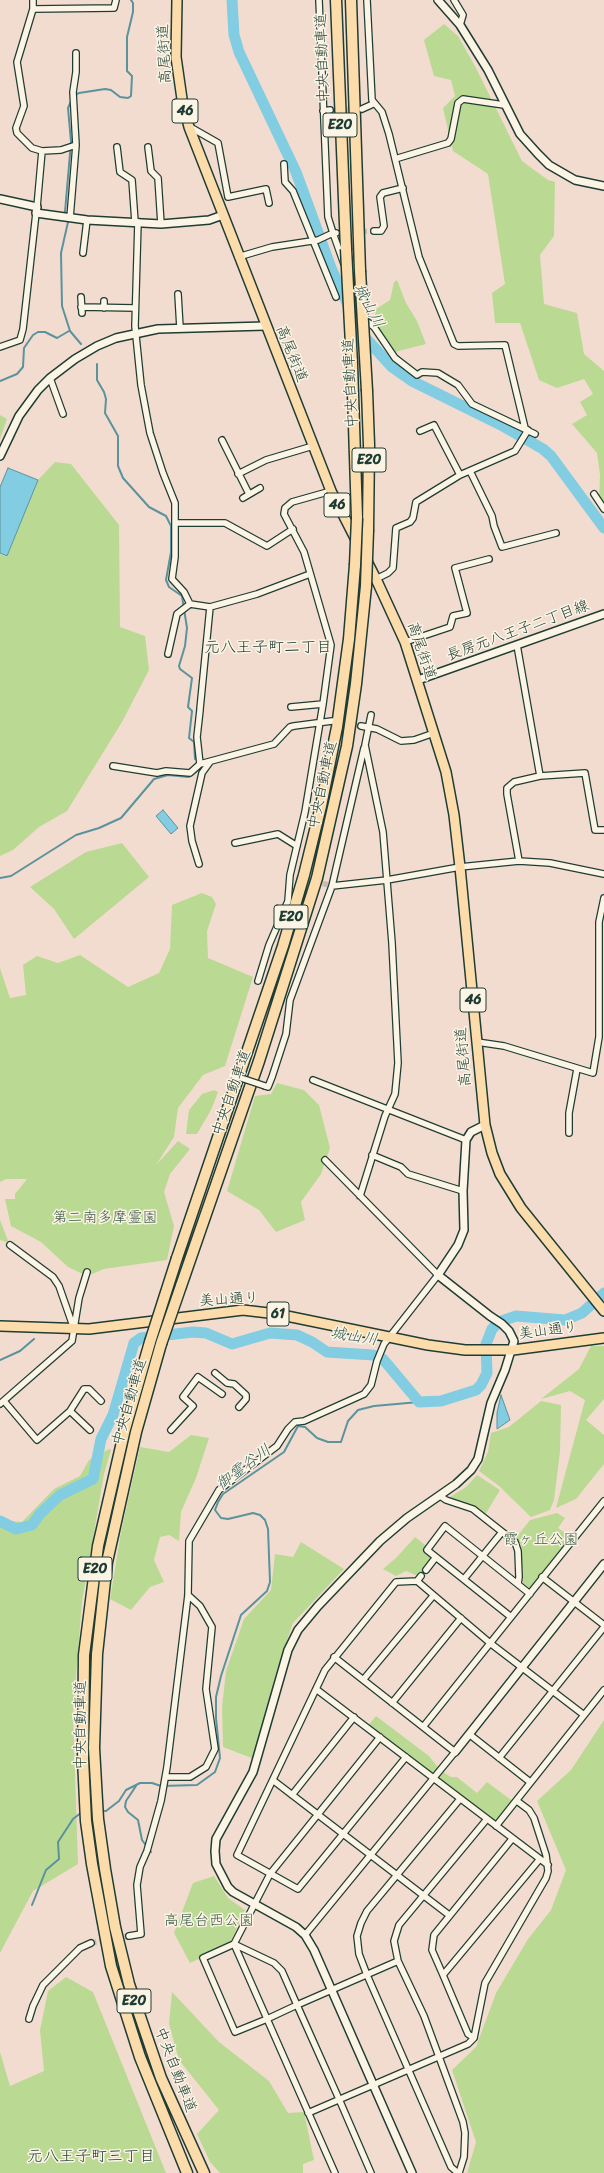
<!DOCTYPE html>
<html>
<head>
<meta charset="utf-8">
<style>
	body { margin:0 }
	canvas { display:block; background:#f2dcd0 }
</style>
</head>
<body>
<canvas width="604" height="2173"></canvas>
<script>
const context = document.querySelector('canvas').getContext('2d');
context.lineJoin = 'round';
function fillPath(path, color) { context.fillStyle = color; context.fill(path, 'evenodd'); }
const shape = rows => new Path2D(rows.map(r => 'M' + r).join(''));
function trace(path, color, width, dash) { context.strokeStyle = color; context.lineWidth = width; context.lineCap = dash ? 'butt' : 'round'; context.setLineDash(dash || []); context.stroke(path); }
function label(font, color, halo, rows, align = 'center') {
  context.font = font + ' Sriracha,"Klee One",sans-serif'; context.lineWidth = 3; context.setLineDash([]); context.textBaseline = 'middle'; context.strokeStyle = halo; context.fillStyle = color; for (const [text, x, y, turn = 0] of rows) {
    context.save(); context.translate(x, y); context.rotate((+turn || 0) * Math.PI / 180); context.textAlign = isNaN(turn) ? turn : align; if (halo) context.strokeText(text, 0, 0); context.fillText(text, 0, 0); context.restore();
  }
}
fillPath(shape([
	[444,24,458,36,476,68,522,161,548,180,555,182,554,236,540,255,544,304,577,313,584,354,604,371,604,509,599,503,600,475,597,453,572,424,587,415,580,402,593,394,584,379,557,388,539,380,520,323,495,323,492,293,505,284,488,174,453,151,443,108,455,96,451,80,434,76,424,40],
	[397,280,406,303,417,321,426,344,391,353,374,327,376,309,390,300,394,282],
	[0,415,7,419,0,439],
	[55,462,71,464,119,525,120,627,145,636,149,670,122,722,67,811,39,827,13,850,0,856,0,554,7,557,38,480],
	[122,843,149,877,74,939,54,909,30,887,86,852],
	[202,893,212,897,216,904,207,931,208,958,253,977,225,1066,203,1075,178,1108,174,1137,156,1165,178,1141,190,1149,170,1174,164,1192,174,1226,167,1260,104,1269,87,1276,68,1267,41,1242,11,1226,5,1199,15,1199,15,1194,27,1179,6,1179,0,1182,0,968,10,998,26,995,23,965,37,956,58,963,80,955,128,987,159,973,170,949,172,905],
	[277,1083,304,1090,319,1105,330,1148,321,1174,301,1202,305,1220,276,1232,259,1210,227,1191,255,1096,271,1094],
	[214,1090,218,1092,211,1110,197,1134,186,1134,189,1110,202,1094],
	[0,1220,9,1243,0,1240],
	[591,1346,604,1346,604,1399,586,1420,604,1435,604,1464,576,1499,556,1508,585,1400,570,1391,541,1399,579,1369],
	[541,1401,561,1405,560,1452,554,1500,550,1510,531,1517,499,1486,479,1471,488,1452,491,1433,509,1427],
	[191,1435,209,1438,196,1478,181,1512,179,1541,169,1535,160,1537,154,1560,164,1582,150,1587,131,1610,110,1599,121,1532,140,1447,169,1452],
	[109,1449,111,1450,104,1474,82,1602,73,1714,78,1864,33,1891,0,1953,0,1520,22,1522,54,1489,80,1476,89,1460],
	[477,1475,500,1490,485,1515,476,1508,450,1497,466,1487],
	[557,1513,565,1518,558,1528,571,1537,531,1588,527,1588,523,1585,521,1544,515,1539,530,1520],
	[415,1537,429,1548,436,1557,420,1577,406,1571,396,1576,383,1569,397,1557],
	[301,1542,344,1569,293,1623,277,1669,254,1759,223,1747,222,1707,226,1671,244,1619,271,1590,275,1554,293,1557],
	[376,1716,429,1756,440,1770,451,1777,457,1777,477,1793,487,1782,515,1803,496,1826,367,1727],
	[604,1720,604,2173,467,2173,476,2142,452,2070,476,2047,496,1993,528,1939,551,1910,566,1870,537,1801,571,1770],
	[214,1876,228,1898,245,1910,229,1945,190,1963,174,1933,193,1883],
	[66,1977,93,1992,166,2173,0,2173,0,2052,10,2086,44,2071,40,2030,48,1991],
	[172,1992,219,2042,269,2081,288,2113,304,2112,314,2160,303,2164,303,2173,220,2173,210,2162,197,2134,219,2110,179,2060,169,2024]
]), '#bada93');
const water = shape([
	[8,468,38,480,7,556,0,553,0,487,8,468],
	[163,810,178,828,171,834,156,816,163,810],
	[501,1395,510,1420,497,1429,497,1413,501,1395]
]);
fillPath(water, '#83cde3');
trace(water, '#5b939d', 1);
trace(shape([
	[75,95,79,93,105,89,111,90,120,97,128,98,131,96,132,76,127,71,127,37,133,12,133,3,131,0],
	[65,212,71,142,68,108,72,99],
	[68,222,61,253,62,306,70,331,81,344],
	[97,364,97,380,104,392,106,399,105,413,118,436,118,466,123,478,149,507,166,516,171,526,171,552,166,580,169,587,182,596,187,628,185,646,179,666,180,669,192,678,188,707,192,711,189,738,194,742,195,759],
	[0,381,17,374,23,367,24,348,33,335,38,332,45,332,57,338,69,331],
	[0,878,11,876,76,835,99,828,121,818,154,779,168,775,189,777,197,771],
	[132,1339,137,1341],
	[0,1360,20,1351,34,1339],
	[136,1786,126,1801,125,1807,128,1812,138,1820,142,1840,151,1852],
	[101,1811,106,1811,119,1801,126,1790,140,1783,152,1783,161,1786,197,1785,215,1772,220,1758,216,1718,216,1697,221,1676,241,1615,267,1591,270,1582,268,1529,265,1520,260,1515,253,1513,228,1519,221,1518,215,1510,218,1502,223,1494,284,1452,298,1426,305,1427,317,1438,328,1442,341,1442,348,1421,358,1410,374,1406,419,1402],
	[32,1905,46,1870,59,1859,58,1842,73,1819,82,1812]
]), '#5b939d', 2);
trace(shape([
	[232,0,234,35,239,52,296,172,331,268,361,333,392,367,412,381,501,425,543,449,551,456,604,528],
	[0,1521,16,1529,32,1525,40,1514,60,1495,93,1479,101,1439,113,1415,134,1343,141,1338,193,1332,206,1333,232,1344,270,1333,297,1335,312,1342,327,1352,373,1355,383,1359,419,1402,441,1401,476,1390,481,1385,487,1373,486,1344,492,1329,499,1322,516,1316,565,1320,582,1313,604,1293]
]), '#83cde3', 11);
trace(shape([
	[330,110,357,109],
	[336,233,374,231],
	[335,721,361,726],
	[298,877,332,886],
	[91,1943,129,1936]
]), '#c8bcb1', 5.5, [5.5, 3]);
const minor = shape([
	[33,0,33,9,17,62,24,106,16,128,17,133,32,148,42,151,61,150,76,145],
	[367,0,372,100,382,112,389,134,419,257,454,344,458,346,505,345,525,428],
	[454,0,463,15,460,25],
	[33,9,114,8,116,0],
	[362,109,373,104],
	[323,111,330,110],
	[190,127,218,143,228,197,266,189,269,203],
	[117,147,120,172,132,180,135,222],
	[148,147,151,171,158,178,161,224],
	[395,159,448,143,451,139,458,103,463,99,504,105],
	[284,164,285,182,293,191,336,297],
	[37,207,42,151],
	[70,218,76,145,73,92,76,72,76,53],
	[138,222,135,326,141,385,150,433,163,473,175,503,175,557,172,579,184,592,190,604,210,607,257,594,310,574],
	[374,231,381,231,384,226,380,197,383,193,403,188],
	[336,233,333,233,344,264],
	[83,253,87,220],
	[238,257,272,247,318,240,333,233,328,217,319,0],
	[350,280,360,316,374,327,395,358,417,375,422,372,438,373,458,385,472,404,535,434],
	[178,294,180,328],
	[81,297,82,313],
	[81,307,135,308],
	[104,308,104,301],
	[0,347,20,340,23,329,36,213],
	[50,378,63,414],
	[420,431,434,425,460,475],
	[222,440,249,494],
	[470,471,492,516,494,526,502,547,556,533],
	[238,474,266,460,313,446],
	[594,494,604,509],
	[243,498,260,488],
	[176,523,225,523,267,546,293,529],
	[376,579,388,573,393,568,396,528,410,522,413,518,416,502,460,475,515,451,528,430],
	[405,642,450,627,453,616,467,613,455,568,489,559],
	[517,645,540,776],
	[168,654,177,614,190,604],
	[291,707,323,704],
	[200,709,210,607],
	[361,726,377,729,401,741,414,740,434,733],
	[200,764,197,737,200,710],
	[113,766,157,773,166,771,190,773,200,764,274,744,290,727,294,726,332,721],
	[235,843,278,834,297,846],
	[519,861,507,794,507,788,514,782,540,776,585,773,595,830,604,830],
	[199,864,192,841,190,826,202,773,210,762],
	[332,886,387,880,460,867,519,861,550,863,604,874],
	[258,981,269,945,288,901,290,875,305,812,323,704,331,645,304,552,284,514,285,508,292,502,331,491],
	[477,1042,504,1046,593,1073,599,1037,599,922,604,898],
	[313,1080,466,1140],
	[265,1086,268,1087,272,1077,286,1034,290,1000,332,886,364,748],
	[569,1133,569,1113,577,1069],
	[372,1155,401,1167,408,1174,463,1191],
	[360,1196,385,1116,395,1094,398,1063,392,943,383,832,365,745,371,715],
	[10,1245,53,1277,59,1286,73,1326],
	[215,1373,227,1383,234,1384,246,1395,246,1399,239,1407],
	[4,1401,37,1440,70,1411,84,1389,89,1389,101,1401],
	[0,1404,72,1341,79,1298,87,1272],
	[70,1411,90,1430],
	[171,1430,193,1406,183,1397,198,1377,222,1394],
	[440,1496,446,1500,473,1509,515,1542,518,1551,519,1577,518,1584],
	[426,1570,436,1557],
	[542,1577,604,1625],
	[464,1579,502,1532],
	[417,1581,421,1576],
	[511,1617,427,1550,445,1526,530,1594],
	[363,1680,433,1596],
	[316,1689,548,1865],
	[392,1703,461,1618],
	[423,1727,604,1501],
	[469,1734,530,1782],
	[406,1757,298,1889,237,1855,325,1670,396,1582,417,1581,490,1643,584,1715],
	[499,1758,604,1627],
	[166,1777,190,1777,206,1767,215,1749,206,1689,212,1627,200,1606,188,1595],
	[274,1781,449,1915],
	[292,1795,354,1717],
	[496,1826,604,1690],
	[305,1935,455,1752,334,1657],
	[129,1936,141,1934,137,1885,140,1867,147,1851,161,1801,167,1767,188,1595,189,1541,219,1490,277,1446,288,1429,295,1422,304,1421,364,1394,371,1385,377,1361,384,1344,438,1275,325,1160],
	[443,1975,432,1950,434,1935,512,1839],
	[29,2019,33,2006,43,1985,80,1948,91,1943],
	[474,2038,468,2034,443,1975,539,1860],
	[308,2113,468,2044,474,2038,485,1983,546,1878,548,1871,546,1855,534,1818,529,1810,517,1801],
	[335,2173,234,1944,270,1874,380,1737],
	[371,2173,339,2099,297,2005,282,1971,274,1963,234,1944,203,1958,235,2032,267,2019,297,2005,398,1961],
	[458,2173,451,2167,367,1975,359,1954,357,1936,361,1923,367,1911,460,1799],
	[459,2173,464,2157,465,2133,463,2122,424,2016,398,1961,394,1941,399,1925,487,1819]
]);
const tertiary = shape([
	[438,0,460,25,488,70,520,134,538,154,549,165,575,180,604,186],
	[0,199,37,207,36,213,87,220,161,224,209,220,223,215],
	[0,456,19,416,38,390,50,378,75,359,97,346,116,338,158,329,265,326],
	[418,680,604,614],
	[455,1752,604,1564],
	[412,2173,314,1950,305,1935,296,1927,233,1892,228,1887,216,1864,215,1851,216,1839,253,1772,288,1650,298,1630,318,1606,380,1541,407,1518,456,1484,471,1470,478,1459,491,1403,505,1370,514,1341,509,1331,502,1324,490,1316,438,1275,458,1245,464,1230,463,1191,466,1140,471,1132,485,1125]
]);
const primary = shape([
	[177,0,176,57,182,99,189,127,331,491,376,579,405,642,446,772,454,815,460,867,485,1125,492,1153,500,1174,521,1208,604,1311],
	[0,1326,89,1329,243,1310,277,1314,428,1345,465,1350,513,1350,604,1338]
]);
const motorway = shape([
	[336,0,346,249],
	[351,0,360,271],
	[352,364,357,518],
	[367,391,369,445,368,530],
	[177,1258,283,946,304,875,321,806,337,727,349,639,355,565],
	[181,1286,259,1061,317,878,347,746,356,684,366,586],
	[150,1342,125,1429,98,1546,84,1655,83,1759,86,1821,92,1864,111,1966,140,2057,187,2173],
	[161,1344,136,1432,107,1562,97,1654,94,1748,98,1819,105,1869,115,1927,129,1984,161,2078,204,2173]
]);
trace(minor, '#1f3d34', 8);
trace(tertiary, '#1f3d34', 10);
trace(primary, '#1f3d34', 12);
trace(motorway, '#1f3d34', 13);
trace(minor, '#fcf5e5', 5.5);
trace(tertiary, '#fcf5e5', 7);
trace(primary, '#fddcac', 9);
trace(motorway, '#fddcac', 10);
const minorBridge = shape([
	[232,1075,265,1086]
]);
const motorwayBridge = shape([
	[346,249,352,364],
	[360,271,367,391],
	[355,565,357,518],
	[366,586,368,530],
	[150,1342,177,1258],
	[161,1344,181,1286]
]);
trace(minorBridge, '#1f3d34', 8, []);
trace(motorwayBridge, '#1f3d34', 13, []);
trace(minorBridge, '#fcf5e5', 5.5);
trace(motorwayBridge, '#fddcac', 10);
for (const [x, y, w] of [
	[185,111,26],
	[340,125,34],
	[369,460,34],
	[337,505,26],
	[291,917,34],
	[473,1000,26],
	[278,1314,22],
	[95,1569,34],
	[134,2001,34]
]) { const box = new Path2D(); box.roundRect(x - w / 2, y - 12, w, 24, 3); context.fillStyle = '#fcf5e5'; context.fill(box); trace(box, '#1f3d34', 1); }
label('bold 14px', '#1f3d34', null, [
	["46",185,111],
	["E20",340,125],
	["E20",369,460],
	["46",337,505],
	["E20",291,917],
	["46",473,1000],
	["61",278,1314],
	["E20",95,1569],
	["E20",134,2001]
]);
label('15px', '#1f3d34', '#fcf5e5', [
	["高尾街道",165,54,-93],
	["中央自動車道",323,58,-92],
	["高尾街道",291,354,68],
	["中央自動車道",351,383,-93],
	["長房元八王子二丁目線",518,631,-20],
	["高尾街道",421,651,71],
	["中央自動車道",323,785,-78],
	["高尾街道",464,1057,-95],
	["中央自動車道",232,1093,-71],
	["美山通り",229,1300,-3],
	["美山通り",548,1331,-7],
	["中央自動車道",130,1402,-74],
	["中央自動車道",81,1725,-90],
	["中央自動車道",175,2070,69]
]);
label('15px', '#3e5c47', '#fcf5e5', [
	["第二南多摩霊園",105,1218],
	["霞ヶ丘公園",541,1540],
	["高尾台西公園",209,1921]
]);
label('italic 16px', '#335a57', '#fcf5e5', [
	["城山川",368,306,62],
	["城山川",354,1337,9],
	["御霊谷川",244,1468,-37]
]);
label('16px', '#1f3d34', '#fcf5e5', [
	["元八王子町二丁目",268,648],
	["元八王子町三丁目",91,2157]
]);
</script>
</body>
</html>
